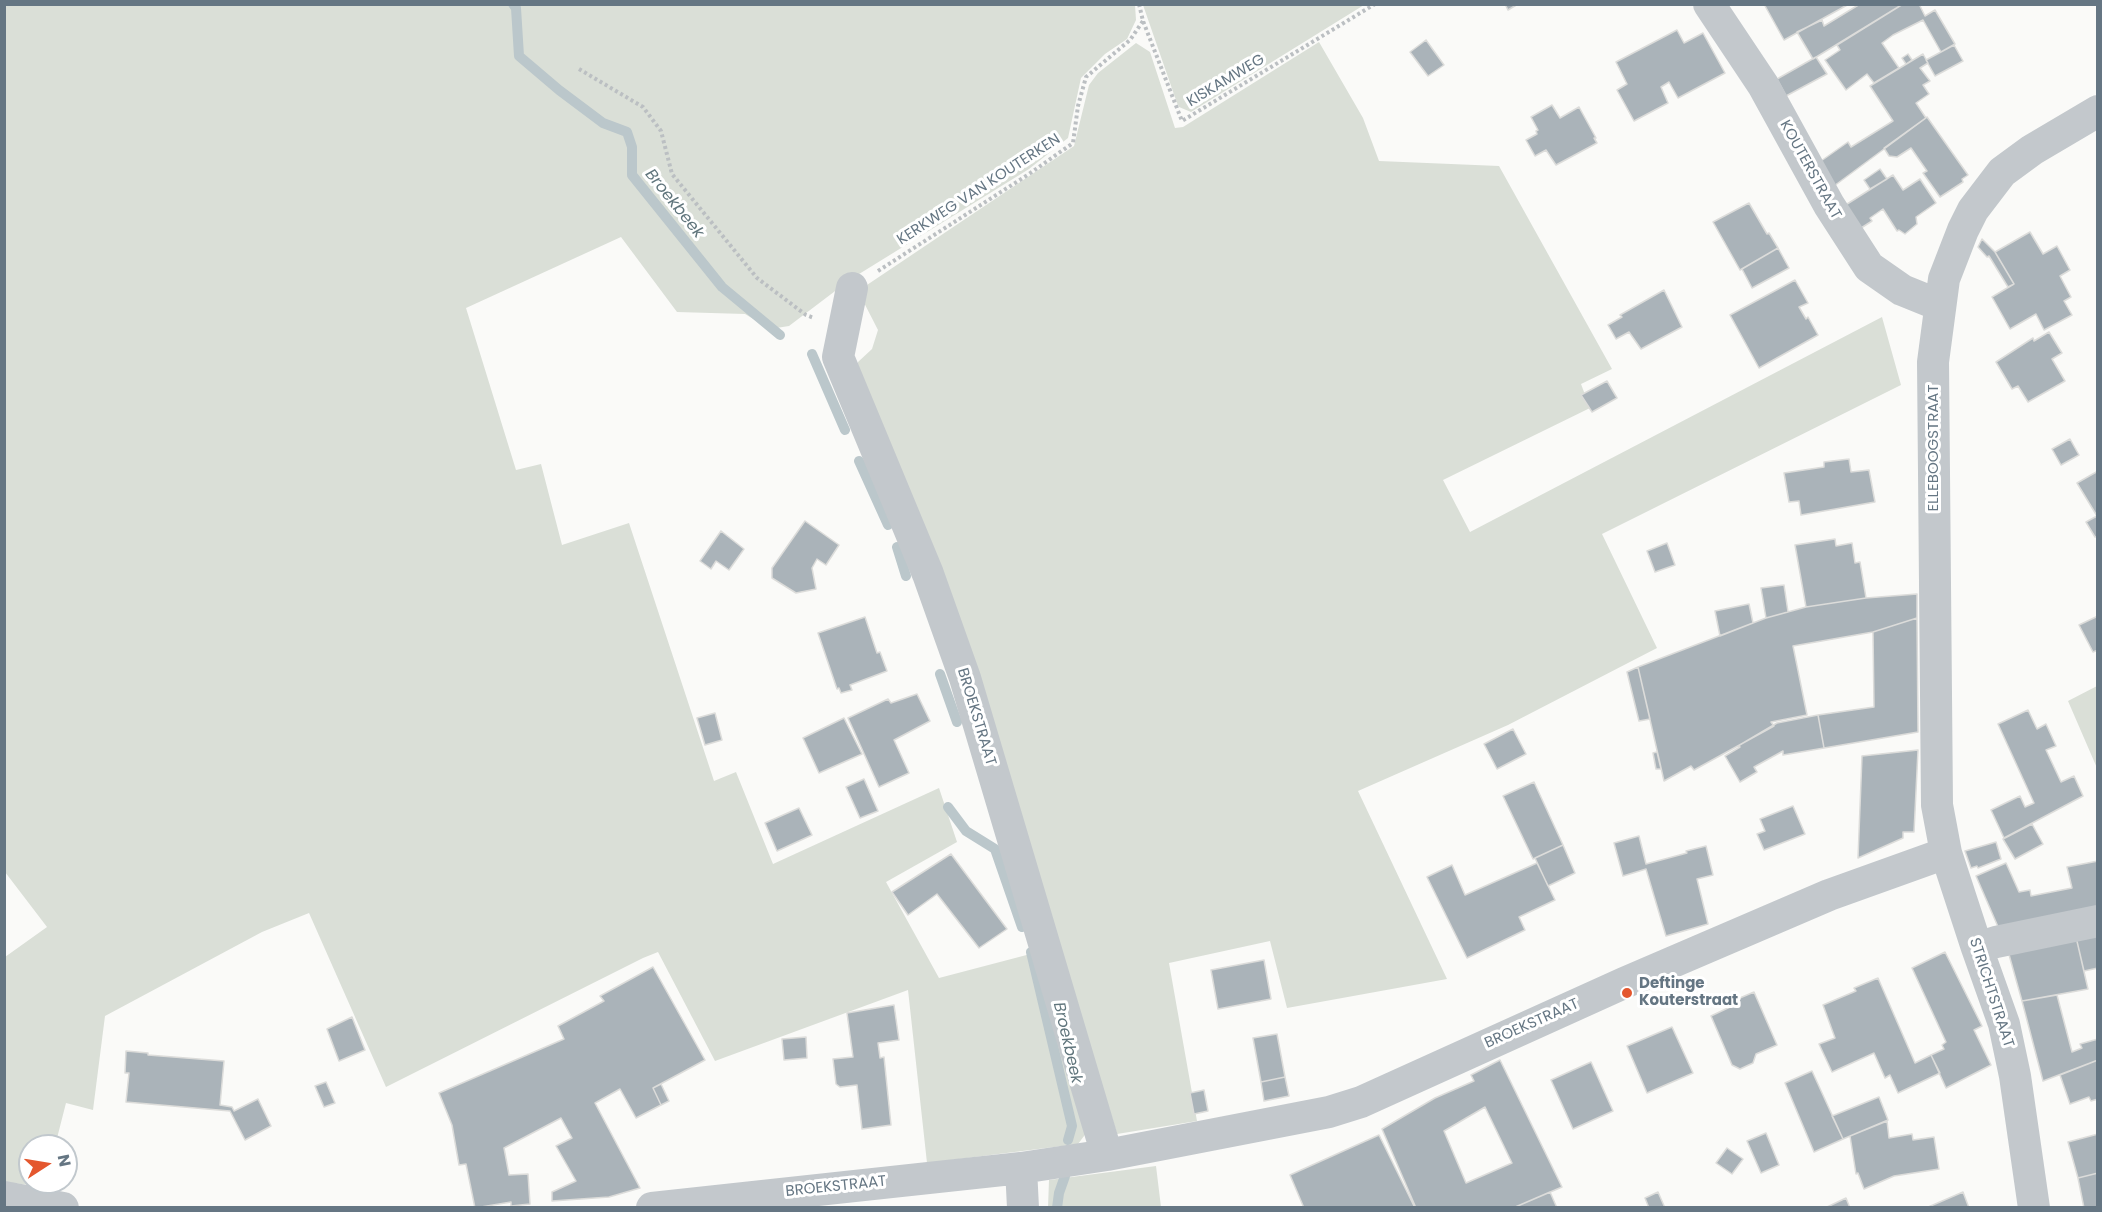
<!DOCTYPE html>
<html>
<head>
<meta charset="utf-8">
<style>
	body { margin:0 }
	#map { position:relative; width:2102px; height:1212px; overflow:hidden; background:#fafaf8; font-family:Poppins,sans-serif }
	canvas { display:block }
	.frame { position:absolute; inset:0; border:6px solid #657683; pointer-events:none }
	.north { position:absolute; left:18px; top:1134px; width:60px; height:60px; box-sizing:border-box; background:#fff; border:2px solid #c1c8cd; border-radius:50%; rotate:78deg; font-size:16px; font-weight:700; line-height:24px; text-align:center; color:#657683 }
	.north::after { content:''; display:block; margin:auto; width:21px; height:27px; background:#e4572e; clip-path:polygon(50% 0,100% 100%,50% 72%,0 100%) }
</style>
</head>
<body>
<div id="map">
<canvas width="2102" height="1212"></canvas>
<div class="frame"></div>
<div class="north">N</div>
</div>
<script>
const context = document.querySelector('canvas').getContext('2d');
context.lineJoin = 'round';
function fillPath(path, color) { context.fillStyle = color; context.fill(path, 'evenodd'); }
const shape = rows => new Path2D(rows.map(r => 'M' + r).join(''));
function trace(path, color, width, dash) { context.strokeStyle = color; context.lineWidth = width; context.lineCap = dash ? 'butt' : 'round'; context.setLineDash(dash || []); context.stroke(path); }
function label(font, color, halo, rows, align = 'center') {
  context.font = font + ' Poppins,sans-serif'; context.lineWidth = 6; context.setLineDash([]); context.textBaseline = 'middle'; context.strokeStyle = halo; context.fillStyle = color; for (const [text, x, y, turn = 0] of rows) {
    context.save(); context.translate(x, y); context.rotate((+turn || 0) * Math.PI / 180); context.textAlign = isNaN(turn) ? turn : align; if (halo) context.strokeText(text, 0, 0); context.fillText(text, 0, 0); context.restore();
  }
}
fillPath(shape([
	[5,5,1135,5,1136,20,1127,39,1105,54,1081,78,1068,138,1029,169,851,279,789,326,770,329,745,314,677,312,621,237,466,308,516,470,541,464,562,545,629,523,714,781,736,772,773,864,939,788,957,842,886,882,939,978,1038,952,1087,1132,1078,1144,927,1163,908,990,715,1061,658,952,643,958,386,1087,309,913,262,932,105,1016,93,1110,66,1103,55,1146,30,1146,30,1182,46,1182,45,1187,5,1182,5,957,47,927,5,872],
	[1143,5,1143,4,1364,5,1191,112,1179,107,1177,103],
	[1319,42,1363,118,1379,161,1499,166,1612,369,1581,384,1590,408,1443,480,1470,532,1882,317,1901,385,1602,534,1657,648,1508,725,1358,791,1447,979,1287,1008,1270,941,1169,963,1197,1121,1117,1134,1039,879,857,371,858,362,872,349,878,330,858,291,1074,146,1089,85,1098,73,1136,43,1150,52,1175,128,1183,127],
	[2097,686,2097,768,2068,701],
	[1156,1166,1161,1207,1048,1208,1049,1180]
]), '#dadfd7');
trace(shape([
	[513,4,516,8,519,56,559,90,603,123,627,132,632,147,632,175,722,287,780,335],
	[812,354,845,430],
	[859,461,888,525],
	[897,547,906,576],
	[940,674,957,722],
	[948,807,966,831,995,849,1022,927],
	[1031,952,1072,1126,1068,1140],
	[1057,1208,1059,1193,1065,1176]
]), '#bbc7cb', 10);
const building = shape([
	[1505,4,1518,4,1508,10,1505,4],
	[1764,4,1849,4,1784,40,1764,4],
	[1860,4,1903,4,1813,59,1797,32,1822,20,1824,26,1860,4],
	[1903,4,1919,4,1925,16,1935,10,1955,44,1941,52,1923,20,1893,35,1882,43,1899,68,1874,83,1867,74,1846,90,1825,60,1840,50,1837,45,1903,4],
	[1677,30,1684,43,1703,33,1725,73,1678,98,1669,82,1661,87,1668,103,1634,121,1617,90,1627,84,1616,62,1677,30],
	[1426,40,1444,65,1428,76,1410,52,1426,40],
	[1954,45,1963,61,1935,76,1926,60,1954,45],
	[1908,54,1912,60,1906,64,1902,58,1908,54],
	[1923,54,1928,63,1920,68,1930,81,1923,85,1929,94,1916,103,1926,118,1834,186,1821,161,1848,142,1851,147,1893,121,1870,86,1923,54],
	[1816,57,1827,74,1786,96,1777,79,1816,57],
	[1552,105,1560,118,1579,107,1596,138,1594,138,1597,143,1556,165,1546,150,1535,156,1526,140,1537,134,1536,131,1538,130,1531,117,1552,105],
	[1927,117,1968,175,1962,179,1963,182,1940,197,1923,173,1927,171,1911,148,1897,157,1889,156,1884,148,1927,117],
	[1880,169,1887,179,1870,189,1864,180,1880,169],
	[1893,175,1903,190,1920,179,1936,203,1916,217,1917,224,1905,234,1899,230,1897,231,1883,209,1870,218,1872,221,1858,230,1844,206,1893,175],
	[1749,203,1767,234,1769,233,1778,248,1740,270,1713,222,1749,203],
	[2030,232,2043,254,2057,246,2070,270,2060,276,2071,297,2064,301,2072,315,2044,330,2036,314,2010,329,1992,297,2014,284,1995,252,2030,232],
	[1982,239,1995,252,2014,284,2008,287,1989,256,1987,257,1978,247,1982,239],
	[1778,248,1789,268,1752,288,1742,269,1778,248],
	[1795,280,1808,303,1799,307,1806,319,1808,317,1818,335,1759,368,1730,315,1795,280],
	[1664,290,1682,327,1641,349,1629,332,1616,339,1608,325,1622,317,1620,315,1664,290],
	[2049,332,2062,353,2052,359,2065,381,2028,402,2018,386,2012,389,1996,362,2033,338,2034,341,2049,332],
	[1607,381,1617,398,1592,412,1581,395,1607,381],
	[2070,439,2079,455,2061,465,2052,449,2070,439],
	[1849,459,1851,472,1869,470,1875,502,1801,515,1799,501,1789,502,1784,473,1824,467,1824,462,1849,459],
	[2098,471,2098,536,2095,537,2086,522,2097,516,2077,483,2098,471],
	[805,521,839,545,826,565,817,559,812,568,816,589,796,593,772,578,772,568,805,521],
	[721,531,744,549,729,570,716,561,711,569,700,561,721,531],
	[1835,539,1836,546,1852,543,1855,563,1860,562,1866,598,1806,607,1795,545,1835,539],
	[1667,543,1675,565,1655,572,1647,551,1667,543],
	[1784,585,1788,612,1766,618,1761,588,1784,585],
	[1917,594,1917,618,1873,632,1793,646,1807,715,1771,722,1774,726,1694,770,1691,766,1664,781,1638,667,1766,618,1806,607,1866,598,1917,594],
	[1749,604,1753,623,1720,636,1715,611,1749,604],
	[2098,616,2098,650,2093,652,2079,625,2098,616],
	[865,617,877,653,880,652,887,671,850,685,852,690,841,693,839,688,837,689,818,633,865,617],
	[1917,618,1918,732,1824,748,1818,715,1874,707,1873,632,1917,618],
	[1638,667,1650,719,1639,721,1627,672,1638,667],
	[917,694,930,721,894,740,909,773,879,787,848,718,888,699,891,703,917,694],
	[2028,710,2037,729,2046,724,2056,746,2046,750,2061,782,2074,776,2083,796,2004,838,1991,810,2020,796,2025,807,2034,803,1998,724,2028,710],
	[715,713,722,740,705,745,697,718,715,713],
	[1818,715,1824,748,1783,755,1783,751,1754,767,1757,772,1740,782,1725,756,1740,747,1738,746,1777,723,1818,715],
	[844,718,862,754,819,773,803,738,844,718],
	[1513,729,1526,754,1497,769,1484,744,1513,729],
	[1918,750,1914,832,1903,832,1903,838,1858,858,1862,756,1918,750],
	[1657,752,1661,769,1656,769,1653,753,1657,752],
	[864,779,878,811,860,818,846,787,864,779],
	[1534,782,1563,845,1533,859,1503,796,1534,782],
	[1793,806,1805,834,1764,850,1757,834,1765,831,1760,819,1793,806],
	[799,808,812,835,777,851,765,823,799,808],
	[2032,824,2043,844,2015,859,2003,839,2032,824],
	[1639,836,1646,864,1687,853,1686,851,1706,846,1713,875,1697,879,1708,924,1666,936,1646,869,1623,876,1614,843,1639,836],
	[1996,842,2001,859,1978,868,1977,866,1971,868,1965,851,1996,842],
	[1563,845,1575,873,1548,886,1535,858,1563,845],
	[951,854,1007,929,979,948,937,894,908,915,892,892,951,854],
	[2098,861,2098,910,1999,929,1976,876,2006,863,2019,892,2030,890,2031,896,2072,888,2067,867,2098,861],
	[1537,863,1555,900,1519,917,1525,930,1467,958,1427,877,1452,865,1465,895,1537,863],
	[2098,932,2098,968,2084,971,2076,937,2098,932],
	[2076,937,2088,989,2022,1001,2008,951,2076,937],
	[1945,952,1982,1026,1974,1030,1991,1065,1946,1088,1931,1055,1944,1049,1942,1045,1946,1042,1912,968,1945,952],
	[1264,960,1271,999,1218,1009,1211,970,1264,960],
	[653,967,705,1060,653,1088,661,1105,636,1118,620,1089,595,1103,640,1188,609,1197,552,1201,552,1192,576,1181,556,1146,572,1138,561,1118,504,1148,509,1175,528,1174,530,1204,511,1206,511,1202,475,1208,466,1164,459,1165,452,1125,439,1093,564,1039,558,1026,604,1001,600,996,653,967],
	[1878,978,1915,1063,1931,1055,1940,1073,1898,1093,1890,1075,1885,1078,1874,1053,1832,1072,1819,1044,1835,1038,1823,1005,1856,991,1854,988,1878,978],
	[1754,992,1777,1045,1756,1054,1753,1063,1740,1069,1732,1065,1711,1016,1730,1007,1728,1003,1754,992],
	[2057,995,2072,1052,2082,1048,2080,1044,2098,1039,2098,1060,2043,1081,2022,1001,2057,995],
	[894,1005,899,1040,878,1043,880,1058,884,1057,891,1125,862,1129,857,1085,840,1087,836,1084,833,1059,853,1057,847,1013,894,1005],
	[352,1017,365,1050,339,1061,327,1029,352,1017],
	[1672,1027,1693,1073,1647,1093,1627,1046,1672,1027],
	[1277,1034,1285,1077,1261,1082,1253,1038,1277,1034],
	[806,1037,807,1058,784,1060,782,1039,806,1037],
	[126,1051,148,1053,148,1055,224,1061,220,1105,232,1107,234,1111,258,1099,271,1126,245,1140,230,1111,126,1102,129,1073,125,1073,126,1051],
	[1500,1060,1562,1187,1513,1208,1416,1208,1382,1129,1435,1098,1474,1081,1471,1075,1500,1060],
	[1485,1107,1512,1163,1466,1183,1444,1131,1485,1107],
	[2098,1060,2098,1099,2091,1101,2089,1097,2070,1104,2060,1075,2098,1060],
	[1591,1062,1613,1111,1573,1129,1551,1080,1591,1062],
	[1812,1071,1843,1139,1814,1152,1785,1083,1812,1071],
	[1285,1077,1289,1096,1264,1101,1261,1082,1285,1077],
	[326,1082,335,1103,324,1107,315,1086,326,1082],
	[661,1084,669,1101,661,1105,653,1088,661,1084],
	[1204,1090,1208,1111,1194,1114,1190,1093,1204,1090],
	[1879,1097,1888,1120,1843,1139,1832,1116,1879,1097],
	[1887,1121,1889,1138,1912,1134,1913,1140,1934,1137,1939,1169,1894,1176,1864,1189,1858,1173,1856,1174,1850,1136,1887,1121],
	[1766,1133,1779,1165,1761,1173,1747,1141,1766,1133],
	[2098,1134,2098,1173,2078,1178,2068,1142,2098,1134],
	[1379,1135,1415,1208,1304,1208,1290,1175,1379,1135],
	[1727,1148,1743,1159,1732,1174,1716,1163,1727,1148],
	[2098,1173,2098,1208,2084,1208,2078,1178,2098,1173],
	[1550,1192,1557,1208,1513,1208,1550,1192],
	[1658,1192,1665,1208,1649,1208,1645,1198,1658,1192],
	[1963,1192,1969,1208,1926,1208,1963,1192],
	[1846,1198,1850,1208,1825,1208,1846,1198]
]);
fillPath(building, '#aab3b9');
trace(building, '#dcdcda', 1.5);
trace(shape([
	[1139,4,1143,21,1182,121,1375,4],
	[579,69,643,107,661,131,672,174,757,278,806,315,814,318],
	[878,271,1029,174,1073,143,1078,106,1086,77,1130,40,1143,21]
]), '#bbbfc2', 4, [3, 3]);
trace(shape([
	[1709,4,1763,85,1829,205,1869,267,1902,290,1939,305],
	[852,288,838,357,928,574,965,678,1107,1155],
	[1977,948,1996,942,2098,921],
	[1021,1168,1023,1208],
	[4,1197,63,1208],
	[652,1208,1021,1168,1107,1155,1329,1112,1361,1102,1624,983,1829,895,1946,853],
	[2034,1208,2015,1076,2004,1024,1977,948,1946,853,1937,805,1933,362,1944,279,1963,230,1973,210,2002,172,2032,150,2098,111]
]), '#c3c8cc', 32);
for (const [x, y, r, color] of [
	[1627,993,6,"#e4572e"]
]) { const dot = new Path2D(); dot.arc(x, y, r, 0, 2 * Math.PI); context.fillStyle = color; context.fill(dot); trace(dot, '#fff', 2); }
label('15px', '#657683', '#fff', [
	["KISKAMWEG",1226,81,-31],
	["KOUTERSTRAAT",1810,170,61],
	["KERKWEG VAN KOUTERKEN",979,190,-33],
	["ELLEBOOGSTRAAT",1934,448,-90],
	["BROEKSTRAAT",976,717,73],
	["STRICHTSTRAAT",1991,993,72],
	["BROEKSTRAAT",1532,1024,-24],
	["BROEKSTRAAT",836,1187,-6]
]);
label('bold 15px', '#657683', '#fff', [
	["Deftinge",1639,984],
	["Kouterstraat",1639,1001]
], 'left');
label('italic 16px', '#60757c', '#fff', [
	["Broekbeek",674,204,51],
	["Broekbeek",1067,1043,77]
]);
</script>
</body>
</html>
